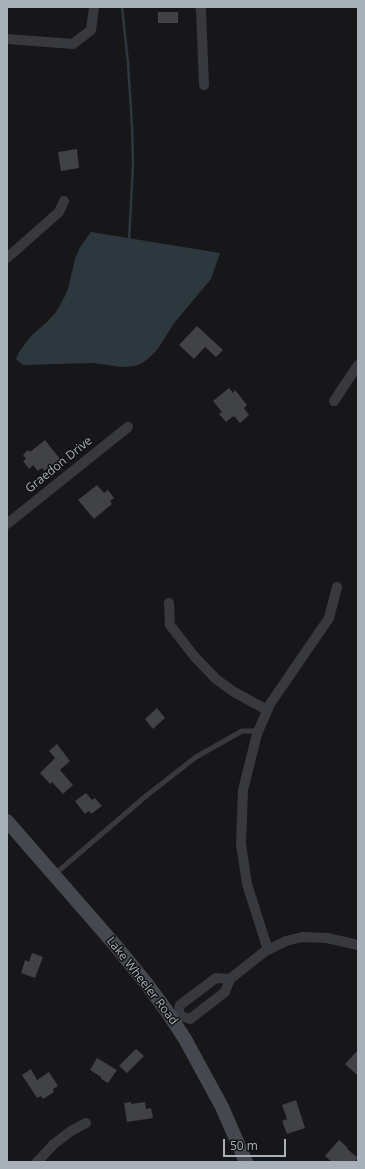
<!DOCTYPE html>
<html>
<head>
<meta charset="utf-8">
<style>
	body { margin:0 }
	#map { position:relative; width:365px; height:1169px; overflow:hidden; background:#171719; font-family:"Open Sans",sans-serif }
	canvas { display:block }
	.frame { position:absolute; inset:0; border:8px solid #a8b0ba; pointer-events:none }
	.scale { position:absolute; left:223px; top:1139px; width:63px; height:18px; box-sizing:border-box; border:2px solid #a8b0ba; border-top:0; padding-left:5px; font-size:12px; line-height:14px; white-space:nowrap; color:#a8b0ba; -webkit-text-stroke:3px #121214; paint-order:stroke }
</style>
</head>
<body>
<div id="map">
<canvas width="365" height="1169"></canvas>
<div class="frame"></div>
<div class="scale">50 m</div>
</div>
<script>
const context = document.querySelector('canvas').getContext('2d');
context.lineJoin = 'round';
function fillPath(path, color) { context.fillStyle = color; context.fill(path, 'evenodd'); }
const shape = rows => new Path2D(rows.map(r => 'M' + r).join(''));
function trace(path, color, width, dash) { context.strokeStyle = color; context.lineWidth = width; context.lineCap = dash ? 'butt' : 'round'; context.setLineDash(dash || []); context.stroke(path); }
function label(font, color, halo, rows, align = 'center') {
  context.font = font + ' "Open Sans",sans-serif'; context.lineWidth = 3; context.setLineDash([]); context.textBaseline = 'middle'; context.strokeStyle = halo; context.fillStyle = color; for (const [text, x, y, turn = 0] of rows) {
    context.save(); context.translate(x, y); context.rotate((+turn || 0) * Math.PI / 180); context.textAlign = isNaN(turn) ? turn : align; if (halo) context.strokeText(text, 0, 0); context.fillText(text, 0, 0); context.restore();
  }
}
fillPath(shape([
	[91,232,220,253,211,279,175,322,157,350,149,358,142,363,135,366,121,367,93,363,23,365,16,359,19,352,31,336,46,323,56,312,64,298,68,289,75,259,80,247]
]), '#2c383e');
trace(shape([
	[122,7,128,63,132,126,133,164,129,241]
]), '#2c383e', 2.5);
fillPath(shape([
	[158,12,178,12,178,23,158,23],
	[77,149,79,168,61,171,58,152],
	[197,326,223,350,216,357,205,347,194,359,179,345],
	[229,388,233,393,235,390,247,405,244,408,249,415,240,423,234,416,226,422,219,414,222,412,213,401],
	[45,440,60,459,44,471,42,468,38,471,33,465,29,469,23,461,26,459,23,455,28,450,30,452],
	[97,485,104,493,108,490,114,498,110,501,112,504,94,519,78,500],
	[157,708,165,718,153,729,145,719],
	[57,744,70,761,60,770,73,785,63,794,52,782,50,784,40,773,55,758,49,751],
	[86,793,92,800,95,798,102,806,91,814,89,811,85,814,75,801],
	[32,953,43,957,35,978,21,973,25,960,29,962],
	[136,1049,144,1056,127,1073,119,1066],
	[358,1050,358,1076,345,1064],
	[97,1058,117,1070,108,1083,101,1079,101,1077,90,1070],
	[31,1069,37,1080,49,1072,58,1086,53,1089,54,1092,43,1099,41,1096,37,1098,22,1075],
	[296,1100,305,1128,287,1134,282,1121,287,1119,282,1105],
	[131,1102,131,1104,145,1102,146,1109,151,1108,153,1118,127,1122,124,1103],
	[339,1140,348,1148,347,1149,358,1158,354,1162,332,1162,325,1156]
]), '#414246');
trace(shape([
	[55,874,146,796,196,757,242,731,259,731]
]), '#38393e', 5);
trace(shape([
	[200,7,201,10,204,85],
	[7,39,73,44,91,30,94,7],
	[7,258,59,212,64,201],
	[334,401,358,365],
	[7,524,128,427],
	[169,603,170,625,194,656,216,679,234,692,267,710],
	[268,950,247,884,241,844,243,790,257,734,270,704,329,618,337,587],
	[178,1015,190,1019,225,992,230,979,264,952,286,941,302,937,327,938,358,945],
	[173,1019,178,1015,180,1005,216,978,230,979],
	[37,1162,54,1144,71,1131,86,1123]
]), '#38393e', 10);
trace(shape([
	[7,821,115,945,146,983,166,1010,185,1039,222,1107,246,1162]
]), '#45494f', 14);
label('12px', '#a8b0ba', '#121214', [
	["Graedon Drive",59,465,-39],
	["Lake Wheeler Road",142,981,52]
]);
</script>
</body>
</html>
